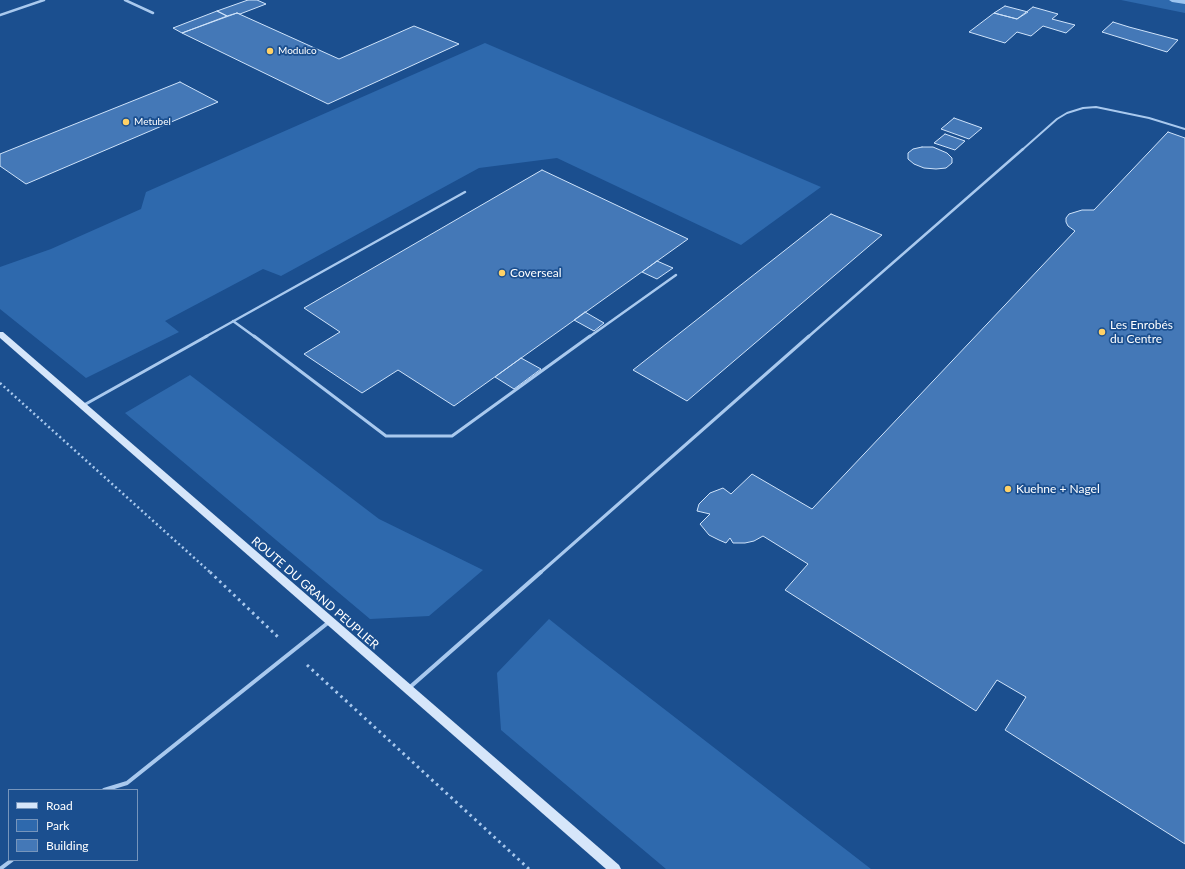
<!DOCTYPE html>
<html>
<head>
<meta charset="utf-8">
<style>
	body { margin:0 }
	#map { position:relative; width:1185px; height:869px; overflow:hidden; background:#1b4f8f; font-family:Lato,sans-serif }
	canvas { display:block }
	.legend { position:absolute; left:8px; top:789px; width:130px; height:72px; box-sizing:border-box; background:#1b4f8f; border:1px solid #7695bc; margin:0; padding:5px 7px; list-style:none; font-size:12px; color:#fff }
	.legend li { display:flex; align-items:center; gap:8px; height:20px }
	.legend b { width:20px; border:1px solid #7695bc }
</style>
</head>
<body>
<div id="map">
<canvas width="1185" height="869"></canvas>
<ul class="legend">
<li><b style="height:5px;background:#d6e6fa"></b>Road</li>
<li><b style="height:11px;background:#2e69ad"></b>Park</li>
<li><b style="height:11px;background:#4478b7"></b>Building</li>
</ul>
</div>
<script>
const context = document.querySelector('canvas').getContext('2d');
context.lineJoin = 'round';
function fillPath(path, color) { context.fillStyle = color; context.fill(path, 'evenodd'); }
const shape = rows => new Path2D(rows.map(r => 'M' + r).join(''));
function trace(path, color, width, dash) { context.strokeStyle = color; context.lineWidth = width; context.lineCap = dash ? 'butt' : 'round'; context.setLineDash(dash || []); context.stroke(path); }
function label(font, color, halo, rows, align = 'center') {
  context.font = font + ' Lato,sans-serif'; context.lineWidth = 3.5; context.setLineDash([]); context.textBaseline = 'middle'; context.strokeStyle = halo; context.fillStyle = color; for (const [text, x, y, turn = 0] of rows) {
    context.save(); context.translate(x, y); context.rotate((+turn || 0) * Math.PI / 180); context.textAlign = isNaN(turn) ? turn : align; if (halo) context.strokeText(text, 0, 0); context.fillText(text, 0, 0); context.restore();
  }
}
fillPath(shape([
	[1121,0,1185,0,1185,13],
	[485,43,821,187,741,245,557,158,479,168,281,276,263,269,165,321,179,332,86,378,0,309,0,267,51,249,141,209,146,192],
	[190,375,379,519,483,570,429,616,370,619,125,413],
	[549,619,584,647,871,869,666,869,501,730,497,673]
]), '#2e69ad');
fillPath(shape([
	[1169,0,1185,0,1185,4,1172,2,1169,0]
]), '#9cc4f0');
const building = shape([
	[248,0,257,0,266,4,240,14,237,13,227,16,217,11,248,0],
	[1005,6,1028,12,1017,19,994,13,1005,6],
	[1033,7,1058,14,1052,19,1075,25,1066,33,1043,26,1031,36,1017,32,1005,43,969,32,994,13,1017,19,1033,7],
	[217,11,227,16,182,33,173,28,217,11],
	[237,13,339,59,414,26,459,44,328,104,182,33,237,13],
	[1113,22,1129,27,1178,40,1167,52,1102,32,1113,22],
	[180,82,218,102,26,184,0,166,0,154,180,82],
	[954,118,982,128,969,139,941,129,954,118],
	[1168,132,1185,138,1185,844,1005,730,1026,697,997,680,976,711,785,590,808,564,763,536,754,541,745,543,733,543,730,538,726,543,719,540,709,535,700,524,710,514,697,511,699,504,710,493,723,488,731,494,752,474,812,509,1075,231,1068,226,1066,222,1066,218,1069,214,1082,210,1094,210,1168,132],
	[945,134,965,141,955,150,934,143,945,134],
	[922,147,933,147,947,153,952,158,952,163,946,168,936,169,924,168,914,164,908,159,908,153,913,149,922,147],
	[542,170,688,239,454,406,398,370,362,393,304,354,340,332,304,308,542,170],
	[831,214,882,235,687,401,633,370,831,214],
	[657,261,673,268,657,279,642,272,657,261],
	[585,312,604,323,594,331,574,320,585,312],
	[521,358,541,369,514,389,495,377,521,358]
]);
fillPath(building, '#4478b7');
trace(building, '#cfe3fa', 1);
trace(shape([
	[0,383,211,573]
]), '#a9c9ee', 2.5, [2, 3]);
trace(shape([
	[210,572,279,638],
	[307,665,529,869]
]), '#a9c9ee', 3, [2.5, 4]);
trace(shape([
	[1022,150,1057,119,1067,113,1083,108,1096,107,1149,118,1185,129]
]), '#a9c9ee', 2);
trace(shape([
	[233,321,255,337],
	[205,337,465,192],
	[589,337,676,275],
	[808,337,1023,149]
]), '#a9c9ee', 2.5);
trace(shape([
	[254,336,386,436,452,436,590,336],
	[84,405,207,336],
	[540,573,809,336]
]), '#a9c9ee', 3);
trace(shape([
	[409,688,541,572],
	[104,790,127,783,329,622],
	[0,869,12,860]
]), '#a9c9ee', 4);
trace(shape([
	[125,0,153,13],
	[0,15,44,0]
]), '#a9c9ee', 2.5);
fillPath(shape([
	[0,332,3,332,619,865,621,869,606,869,0,338,0,332]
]), '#d6e6fa');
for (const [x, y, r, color] of [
	[270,51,4,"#ffd166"],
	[126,122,4,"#ffd166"],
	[502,273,4,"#ffd166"],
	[1102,332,4,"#ffd166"],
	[1008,489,4,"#ffd166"]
]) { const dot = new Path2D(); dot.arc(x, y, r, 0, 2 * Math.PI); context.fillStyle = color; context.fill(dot); trace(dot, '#1b4f8f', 1.5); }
label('10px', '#fff', '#1b4f8f', [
	["Modulco",278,51],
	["Metubel",134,122]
], 'left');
label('12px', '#fff', '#1b4f8f', [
	["Coverseal",510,273],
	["Les Enrobés",1110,325],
	["du Centre",1110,339],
	["Kuehne + Nagel",1016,489]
], 'left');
label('12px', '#fff', '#1b4f8f', [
	["ROUTE DU GRAND PEUPLIER",315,593,41]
]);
</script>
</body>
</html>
